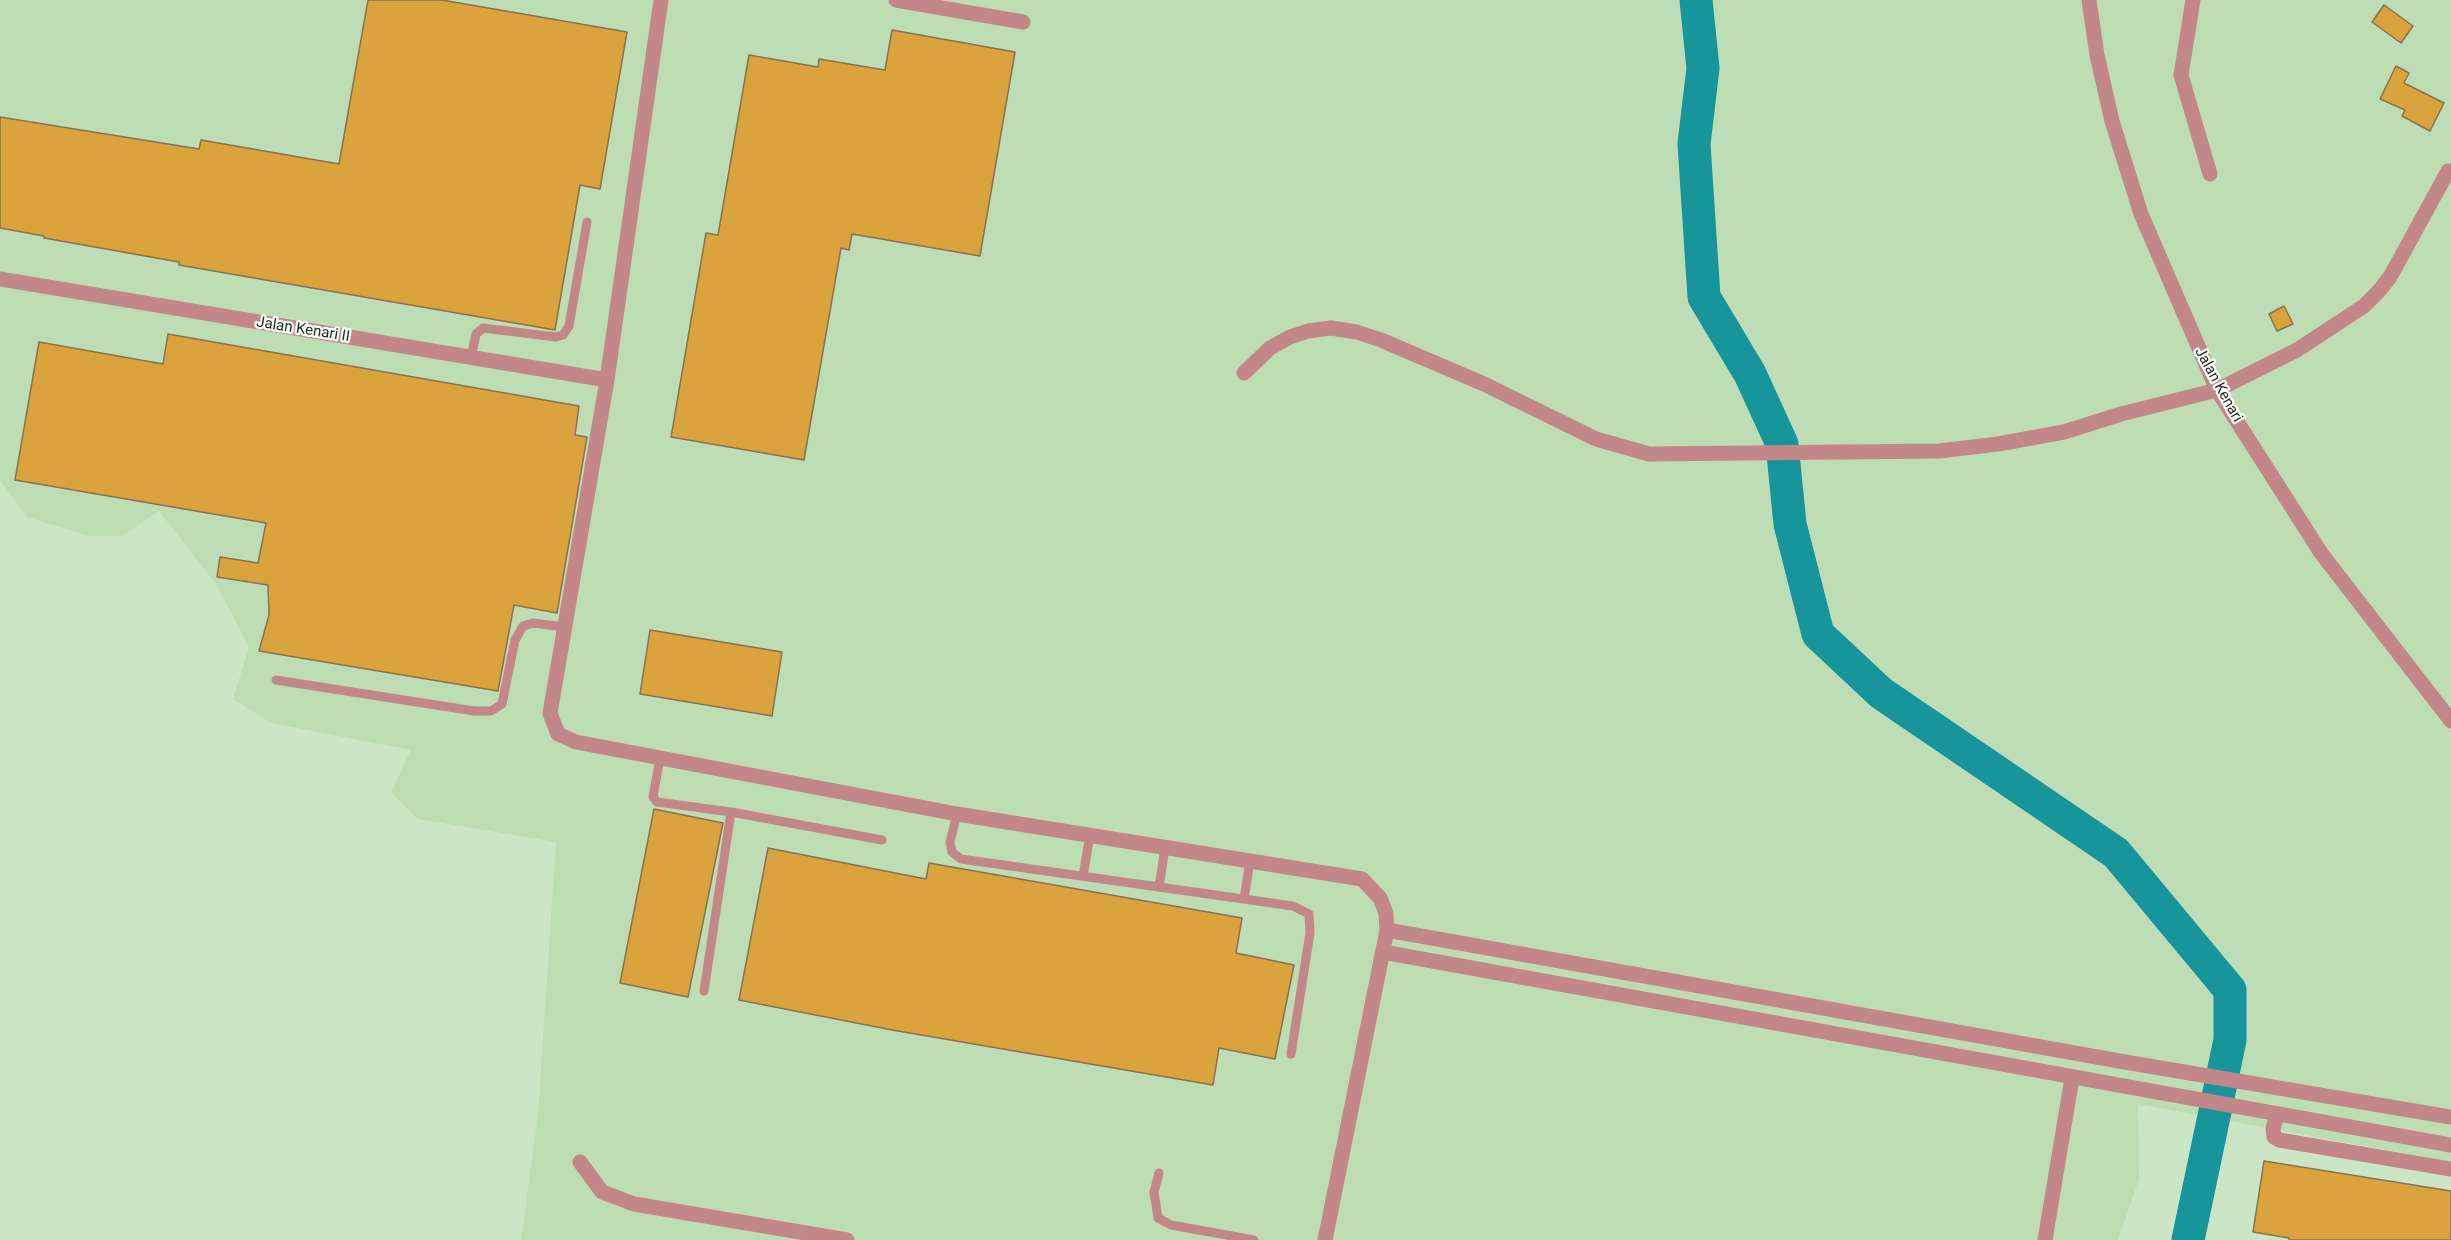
<!DOCTYPE html>
<html>
<head>
<meta charset="utf-8">
<style>
	body { margin:0 }
	canvas { display:block; background:#cbe6c4 }
</style>
</head>
<body>
<canvas width="2451" height="1240"></canvas>
<script>
const context = document.querySelector('canvas').getContext('2d');
context.lineJoin = 'round';
function fillPath(path, color) { context.fillStyle = color; context.fill(path, 'evenodd'); }
const shape = rows => new Path2D(rows.map(r => 'M' + r).join(''));
function trace(path, color, width, dash) { context.strokeStyle = color; context.lineWidth = width; context.lineCap = dash ? 'butt' : 'round'; context.setLineDash(dash || []); context.stroke(path); }
function label(font, color, halo, rows, align = 'center') {
  context.font = font + ' Roboto,sans-serif'; context.lineWidth = 4.5; context.setLineDash([]); context.textBaseline = 'middle'; context.strokeStyle = halo; context.fillStyle = color; for (const [text, x, y, turn = 0] of rows) {
    context.save(); context.translate(x, y); context.rotate((+turn || 0) * Math.PI / 180); context.textAlign = isNaN(turn) ? turn : align; if (halo) context.strokeText(text, 0, 0); context.fillText(text, 0, 0); context.restore();
  }
}
fillPath(shape([
	[0,0,2451,0,2451,1162,2138,1104,2139,1179,2118,1240,521,1240,538,1114,556,842,418,819,391,792,411,750,271,723,233,699,249,647,216,584,159,511,122,536,89,536,27,517,0,480]
]), '#bdddb5');
trace(shape([
	[1696,0,1703,68,1694,144,1704,297,1750,374,1782,444,1790,524,1818,634,1881,693,2116,853,2230,990,2230,1040,2188,1240]
]), '#16969b', 33);
const building = shape([
	[368,0,442,0,627,32,600,189,580,185,555,330,179,265,179,262,44,238,44,236,0,228,0,117,199,149,201,140,339,164,368,0],
	[2384,5,2413,26,2401,43,2372,22,2384,5],
	[892,30,1015,52,980,256,852,234,849,250,841,248,804,460,671,437,706,233,718,235,749,55,818,67,819,59,885,70,892,30],
	[2396,66,2409,73,2404,83,2444,103,2430,131,2402,116,2405,110,2380,99,2396,66],
	[2284,306,2293,324,2277,331,2269,314,2284,306],
	[168,334,579,406,575,435,587,437,557,613,514,605,498,691,259,651,269,615,268,585,217,577,220,557,258,563,266,523,15,480,39,342,163,364,168,334],
	[650,630,782,652,772,716,640,694,650,630],
	[654,809,723,823,688,997,620,983,654,809],
	[768,848,926,879,929,863,1242,918,1236,953,1294,965,1275,1059,1219,1048,1213,1085,892,1030,739,1000,768,848],
	[2264,1161,2451,1191,2451,1240,2289,1240,2289,1238,2253,1232,2264,1161]
]);
fillPath(building, '#daa33b');
trace(building, '#877352', 1.5);
trace(shape([
	[471,358,476,334,483,328,556,337,563,335,569,326,587,222],
	[276,680,474,711,491,711,502,704,515,640,523,626,533,623,565,627],
	[660,758,653,797,657,802,731,812],
	[957,814,950,842,952,852,961,859,1293,906,1309,914,1310,933,1291,1054],
	[1083,876,1090,835],
	[1159,887,1165,848],
	[1244,899,1250,861],
	[704,991,731,812,882,840],
	[1159,1173,1154,1192,1158,1218,1171,1225,1254,1240]
]), '#c48787', 9);
trace(shape([
	[661,0,607,380,550,713,558,734,576,742,957,814,1362,879,1380,898,1386,913,1387,930,1325,1240],
	[896,0,1023,22],
	[2089,0,2097,55,2112,121,2141,214,2217,390,2321,553,2451,721],
	[2193,0,2181,75,2210,174],
	[0,279,607,380],
	[1244,373,1270,348,1290,337,1308,331,1331,328,1357,332,1381,340,1484,384,1596,439,1649,454,1939,451,1998,444,2064,432,2121,414,2217,390,2297,350,2364,306,2379,291,2390,277,2448,171],
	[1387,930,2125,1062,2451,1117],
	[1383,952,2451,1145],
	[2277,1114,2273,1129,2274,1137,2279,1140,2451,1169],
	[580,1162,602,1192,634,1204,847,1240],
	[2045,1240,2072,1078]
]), '#c48787', 15);
label('15px', '#1f291d', '#fcfefb', [
	["Jalan Kenari II",303,330,9],
	["Jalan Kenari",2218,385,61]
]);
</script>
</body>
</html>
